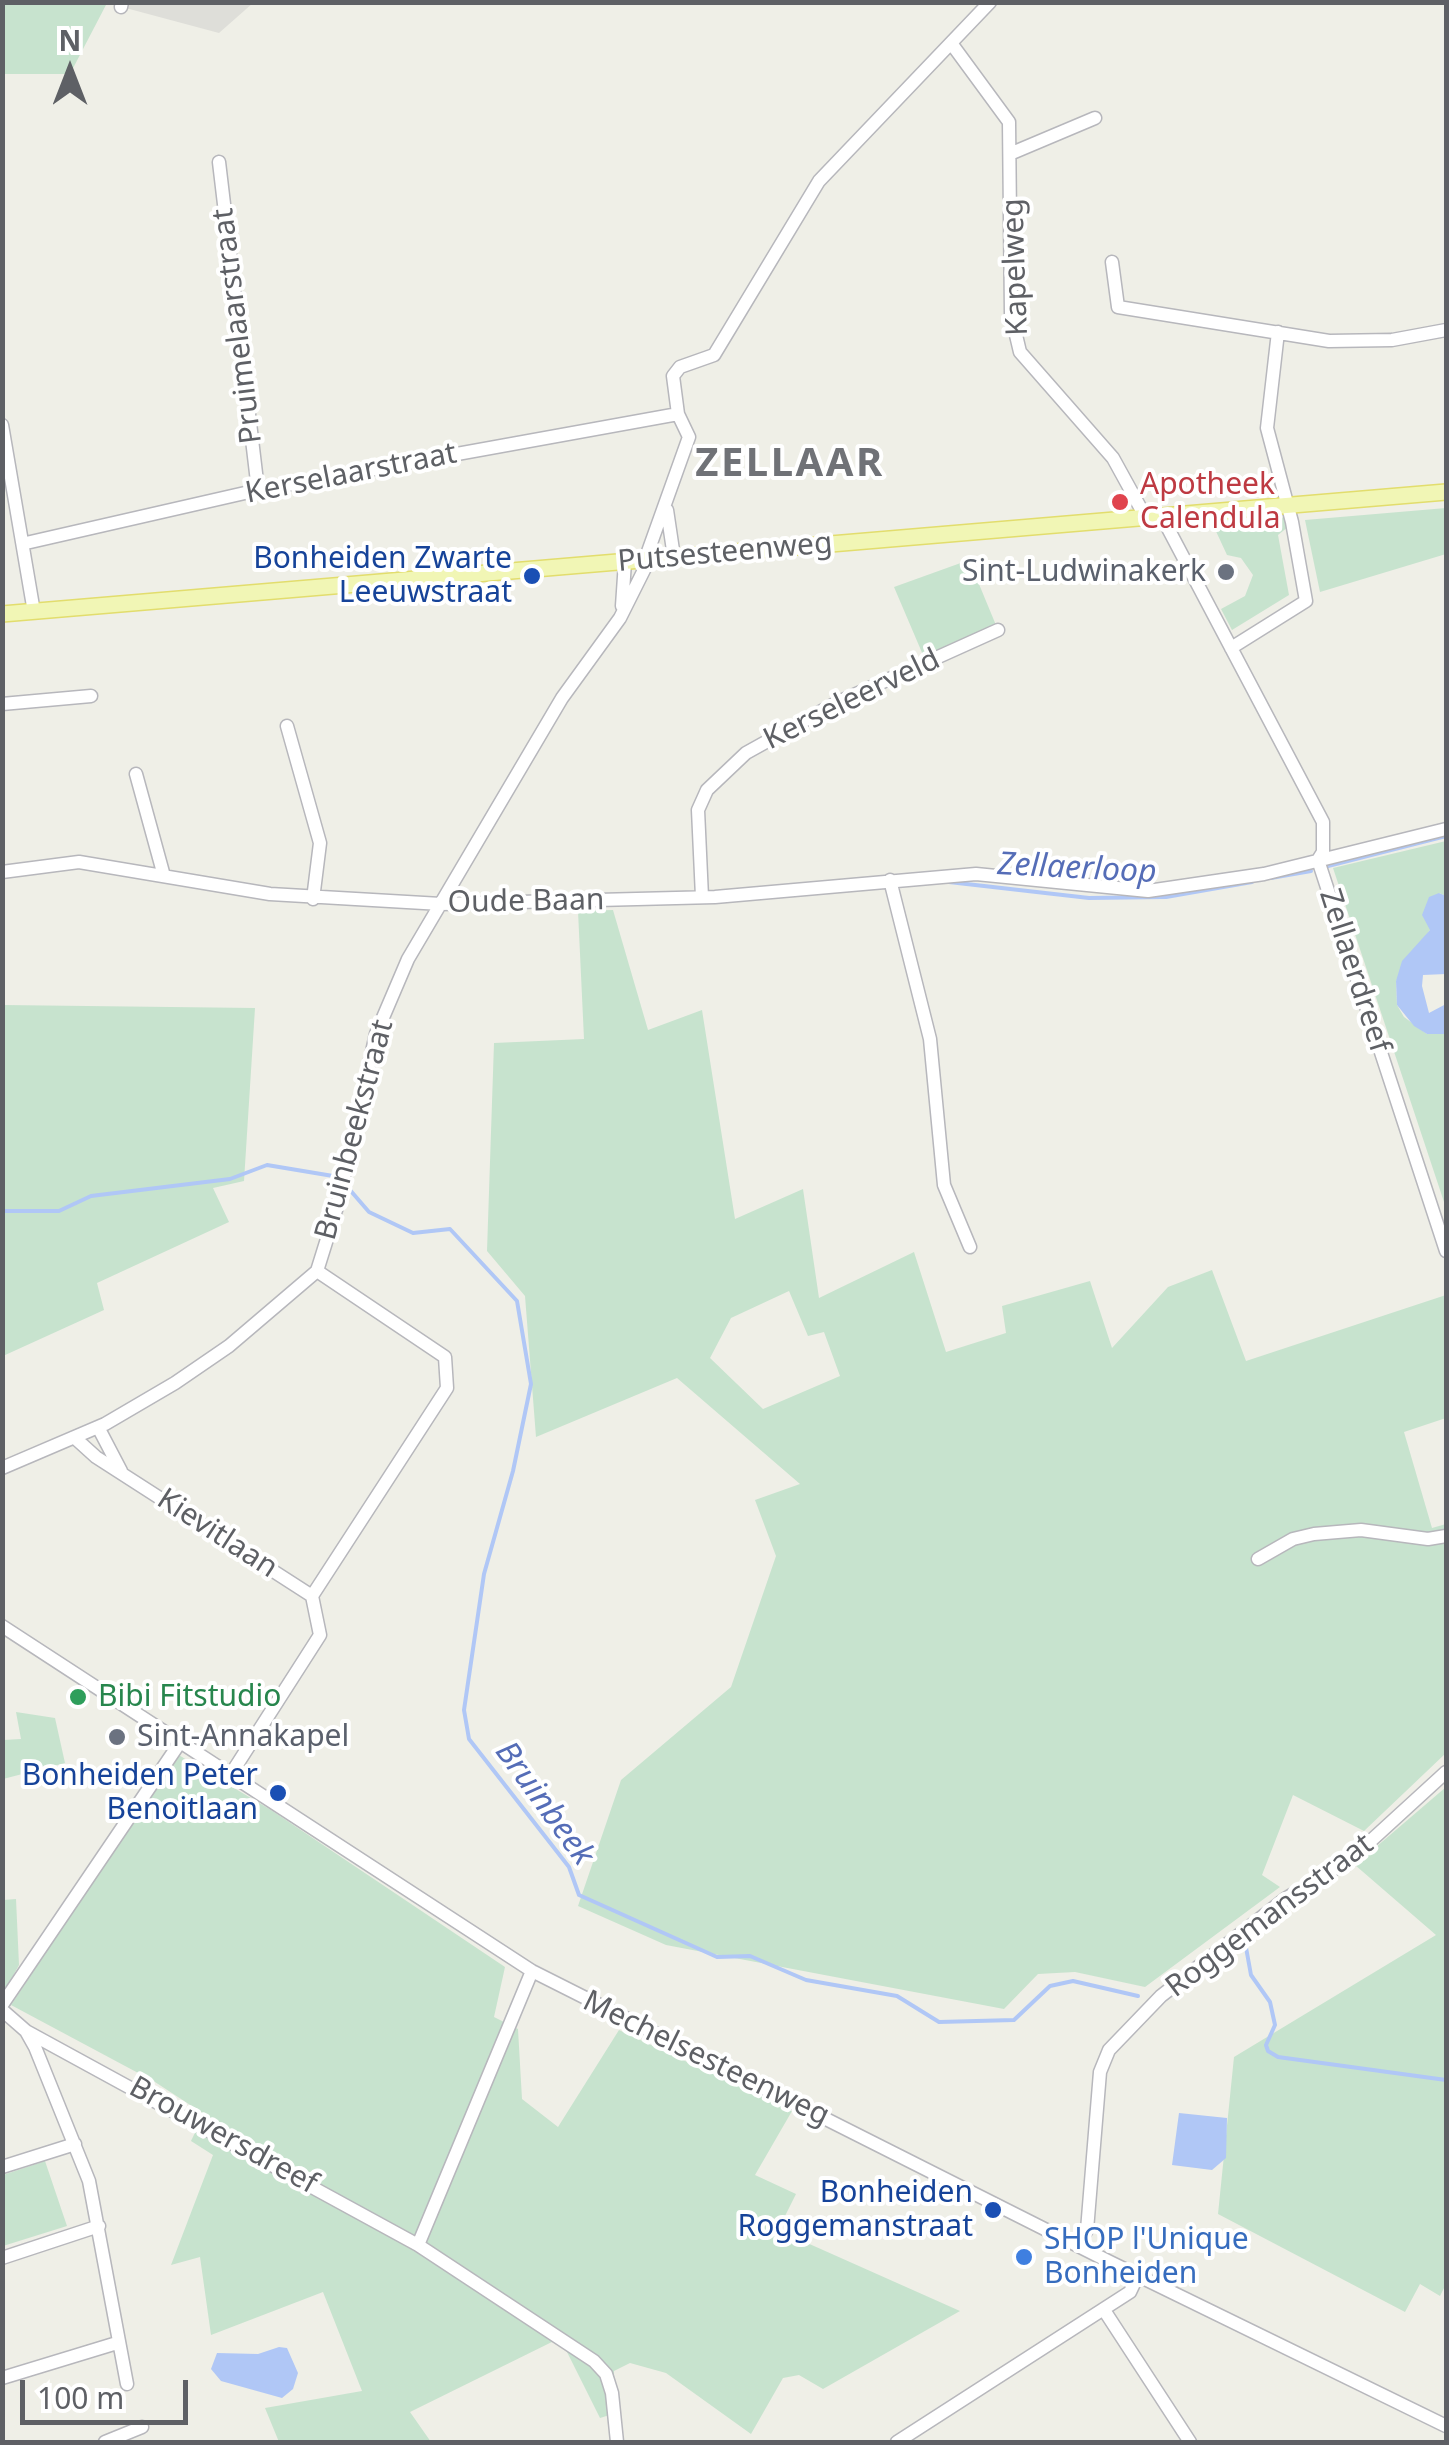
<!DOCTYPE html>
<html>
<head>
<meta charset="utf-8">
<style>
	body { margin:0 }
	#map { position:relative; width:1449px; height:2445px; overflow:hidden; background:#efefe7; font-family:"Noto Sans",sans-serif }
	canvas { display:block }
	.frame { position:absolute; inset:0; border:5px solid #5e6065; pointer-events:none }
	.north { position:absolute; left:20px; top:20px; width:100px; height:100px; -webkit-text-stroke:8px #fff; paint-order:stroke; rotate:0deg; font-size:28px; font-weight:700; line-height:40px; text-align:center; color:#5e6065 }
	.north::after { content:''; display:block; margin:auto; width:35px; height:45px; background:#5e6065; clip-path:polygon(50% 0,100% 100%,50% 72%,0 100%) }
	.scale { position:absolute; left:20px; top:2380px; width:168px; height:45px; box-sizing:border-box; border:5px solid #5e6065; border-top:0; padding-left:12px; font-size:30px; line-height:35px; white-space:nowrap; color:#5e6065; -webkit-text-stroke:8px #fff; paint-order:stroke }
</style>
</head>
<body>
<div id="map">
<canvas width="1449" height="2445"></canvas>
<div class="frame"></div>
<div class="north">N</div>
<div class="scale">100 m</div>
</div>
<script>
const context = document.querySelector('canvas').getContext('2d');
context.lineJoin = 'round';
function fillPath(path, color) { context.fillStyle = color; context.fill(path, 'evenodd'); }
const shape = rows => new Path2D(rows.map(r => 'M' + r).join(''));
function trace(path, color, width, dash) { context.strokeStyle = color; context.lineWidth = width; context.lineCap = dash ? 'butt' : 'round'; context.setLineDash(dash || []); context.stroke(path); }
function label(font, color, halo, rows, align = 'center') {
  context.font = font + ' "Noto Sans",sans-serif'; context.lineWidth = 8; context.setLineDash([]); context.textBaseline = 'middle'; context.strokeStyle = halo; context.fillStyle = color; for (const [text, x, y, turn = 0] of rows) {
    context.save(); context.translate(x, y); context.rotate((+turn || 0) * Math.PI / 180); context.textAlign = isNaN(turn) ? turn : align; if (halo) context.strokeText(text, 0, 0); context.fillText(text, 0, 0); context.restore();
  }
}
fillPath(shape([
	[107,3,253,3,219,33]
]), '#deded9');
fillPath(shape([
	[3,2,107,2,107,3,70,74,3,74],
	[1446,508,1446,554,1320,592,1305,520],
	[1286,517,1288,527,1278,535,1289,595,1232,630,1221,609,1245,596,1253,575,1241,558,1227,555,1214,527],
	[969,560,998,630,926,662,894,587],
	[1446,841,1446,896,1439,893,1430,930,1396,981,1397,1005,1404,1017,1427,1034,1446,1034,1446,1208,1333,868],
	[613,910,648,1030,702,1010,735,1219,803,1189,819,1298,914,1252,946,1352,1006,1333,1002,1306,1090,1281,1112,1348,1168,1287,1212,1270,1246,1361,1446,1295,1446,1418,1404,1432,1432,1528,1446,1524,1446,1753,1364,1831,1293,1795,1262,1875,1280,1887,1145,1987,1075,1972,1038,1974,1004,2009,666,1945,578,1906,621,1780,731,1687,776,1556,755,1500,800,1484,677,1378,536,1437,525,1296,487,1251,494,1043,584,1039,578,911],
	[789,1291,808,1336,824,1332,840,1376,763,1409,710,1358,731,1318],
	[3,1005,255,1008,244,1181,213,1188,229,1222,97,1283,104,1310,3,1356],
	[16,1712,55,1718,65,1763,3,1779,3,1740,21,1739],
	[177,1754,271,1810,505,1967,494,2017,518,2029,522,2099,558,2127,619,2030,792,2111,755,2175,796,2194,778,2230,960,2311,823,2389,799,2375,783,2378,751,2434,666,2373,630,2363,614,2371,613,2414,600,2418,560,2338,410,2412,431,2442,279,2442,265,2408,362,2391,323,2292,211,2335,200,2257,171,2265,213,2155,191,2141,204,2114,155,2082,11,2005],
	[1446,1787,1446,2284,1440,2296,1420,2284,1405,2312,1218,2214,1234,2057,1436,1935,1355,1865],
	[16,1899,19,1965,3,1994,3,1900],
	[45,2161,67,2226,3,2246,3,2175]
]), '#c7e3ce');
fillPath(shape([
	[1439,893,1446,896,1446,974,1423,975,1422,986,1429,1013,1446,1004,1446,1034,1427,1034,1414,1026,1397,1005,1396,981,1402,961,1430,930,1422,915,1429,897],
	[1179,2113,1227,2118,1226,2158,1212,2170,1172,2165],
	[279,2347,287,2348,298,2373,293,2389,282,2398,221,2381,211,2369,217,2353,258,2354]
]), '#b0c7f6');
trace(shape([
	[1328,866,1446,836],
	[1271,878,1311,871],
	[949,882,1089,898,1166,897,1252,882],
	[350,1190,369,1212,413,1233,450,1229,517,1301,531,1384,513,1471,484,1574,464,1710,469,1739,569,1867,579,1895,717,1957,750,1956,806,1980,897,1996,939,2022,1014,2020,1050,1986,1073,1981,1138,1996],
	[2,1211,59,1211,91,1196,230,1179,267,1165,333,1176],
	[1163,2001,1245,1942,1251,1975,1270,2002,1275,2025,1266,2045,1268,2051,1278,2057,1446,2080]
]), '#b0c7f6', 4);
const minor = shape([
	[121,7,122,2],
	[951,43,1009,122,1011,314,1020,352,1113,458,1146,518],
	[1012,153,1095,118],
	[219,162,258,490],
	[1112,262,1118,307,1329,341,1392,340,1446,330],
	[2,425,34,612],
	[667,510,674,557],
	[1162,517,1323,822,1323,852,1318,860,1446,1251],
	[26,543,258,490,678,414],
	[645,560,689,437,678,414,673,376,680,367,714,355,819,181,990,2],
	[622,606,625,562],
	[1231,648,1306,601,1292,522,1267,428,1278,332],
	[2,704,91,696],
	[287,726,320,843,313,899],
	[136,774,164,876],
	[2,872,79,862,270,894,441,904,715,897,976,874,1148,891,1264,874,1446,829],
	[890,880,930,1039,944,1185,970,1247],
	[702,897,698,810,707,790,746,753,836,703,998,630],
	[98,1427,121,1471],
	[75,1438,96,1457,312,1596],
	[2,1468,105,1424,175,1383,229,1346,317,1271,337,1207,376,1034,408,959,562,698,620,618,649,560],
	[1258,1559,1293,1539,1314,1534,1361,1530,1428,1539,1446,1536],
	[2,1626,532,1971,1110,2262,1446,2426],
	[231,1774,320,1635,312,1596,447,1388,445,1357,317,1271],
	[2,2005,181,1741],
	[2,2010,26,2031,35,2047,89,2181,127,2384],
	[26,2031,418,2245,594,2361,606,2374,612,2393,617,2442],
	[2,2167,75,2144],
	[418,2245,532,1971],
	[1078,2245,1087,2230,1100,2072,1109,2050,1161,1996,1285,1899,1352,1858,1446,1772],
	[2,2258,99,2226],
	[1104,2310,1190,2442],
	[2,2378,117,2343],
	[105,2442,142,2427],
	[897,2442,1130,2292,1138,2275]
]);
const major = shape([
	[2,614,1446,492]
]);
trace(minor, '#b7b7bc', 15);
trace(major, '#e2dd6d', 18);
trace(minor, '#fff', 12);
trace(major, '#f1f6b5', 15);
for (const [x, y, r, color] of [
	[1120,502,10,"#e0444e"],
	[1226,572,10,"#6b7280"],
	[532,576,10,"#1a4fb4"],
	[78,1697,10,"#2e9e5b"],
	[117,1737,10,"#6b7280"],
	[278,1793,10,"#1a4fb4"],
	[993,2210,10,"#1a4fb4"],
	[1024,2257,10,"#3f7fe0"]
]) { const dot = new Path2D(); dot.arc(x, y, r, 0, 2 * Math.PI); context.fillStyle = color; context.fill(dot); trace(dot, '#fff', 4); }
label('30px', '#5e6065', '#fff', [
	["Kapelweg",1016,267,-92],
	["Pruimelaarstraat",238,326,-97],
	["Kerselaarstraat",351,474,-11],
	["Putsesteenweg",725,553,-5],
	["Kerseleerveld",852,700,-26],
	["Oude Baan",526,902,-1],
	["Zellaerdreef",1354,971,72],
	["Bruinbeekstraat",355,1130,-75],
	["Kievitlaan",217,1534,33],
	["Roggemansstraat",1270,1916,-37],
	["Mechelsesteenweg",706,2059,26],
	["Brouwersdreef",223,2136,29]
]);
label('30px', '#be3a42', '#fff', [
	["Apotheek",1140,485],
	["Calendula",1140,519]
], 'left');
label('30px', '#164399', '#fff', [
	["Bonheiden Zwarte",512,559],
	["Leeuwstraat",512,593],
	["Bonheiden Peter",258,1776],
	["Benoitlaan",258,1810],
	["Bonheiden",973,2193],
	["Roggemanstraat",973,2227]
], 'right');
label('30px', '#5b616d', '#fff', [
	["Sint-Ludwinakerk",1206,572],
	["Sint-Annakapel",137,1737,"left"]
], 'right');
label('30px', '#27864d', '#fff', [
	["Bibi Fitstudio",98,1697]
], 'left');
label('30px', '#366cbe', '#fff', [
	["SHOP l'Unique",1044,2240],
	["Bonheiden",1044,2274]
], 'left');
label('italic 32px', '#556db7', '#fff', [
	["Zellaerloop",1077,869,3],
	["Bruinbeek",544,1804,54]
]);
context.letterSpacing = '2.5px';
label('bold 40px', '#707277', '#fff', [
	["ZELLAAR",790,465]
]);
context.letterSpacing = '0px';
</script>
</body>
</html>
